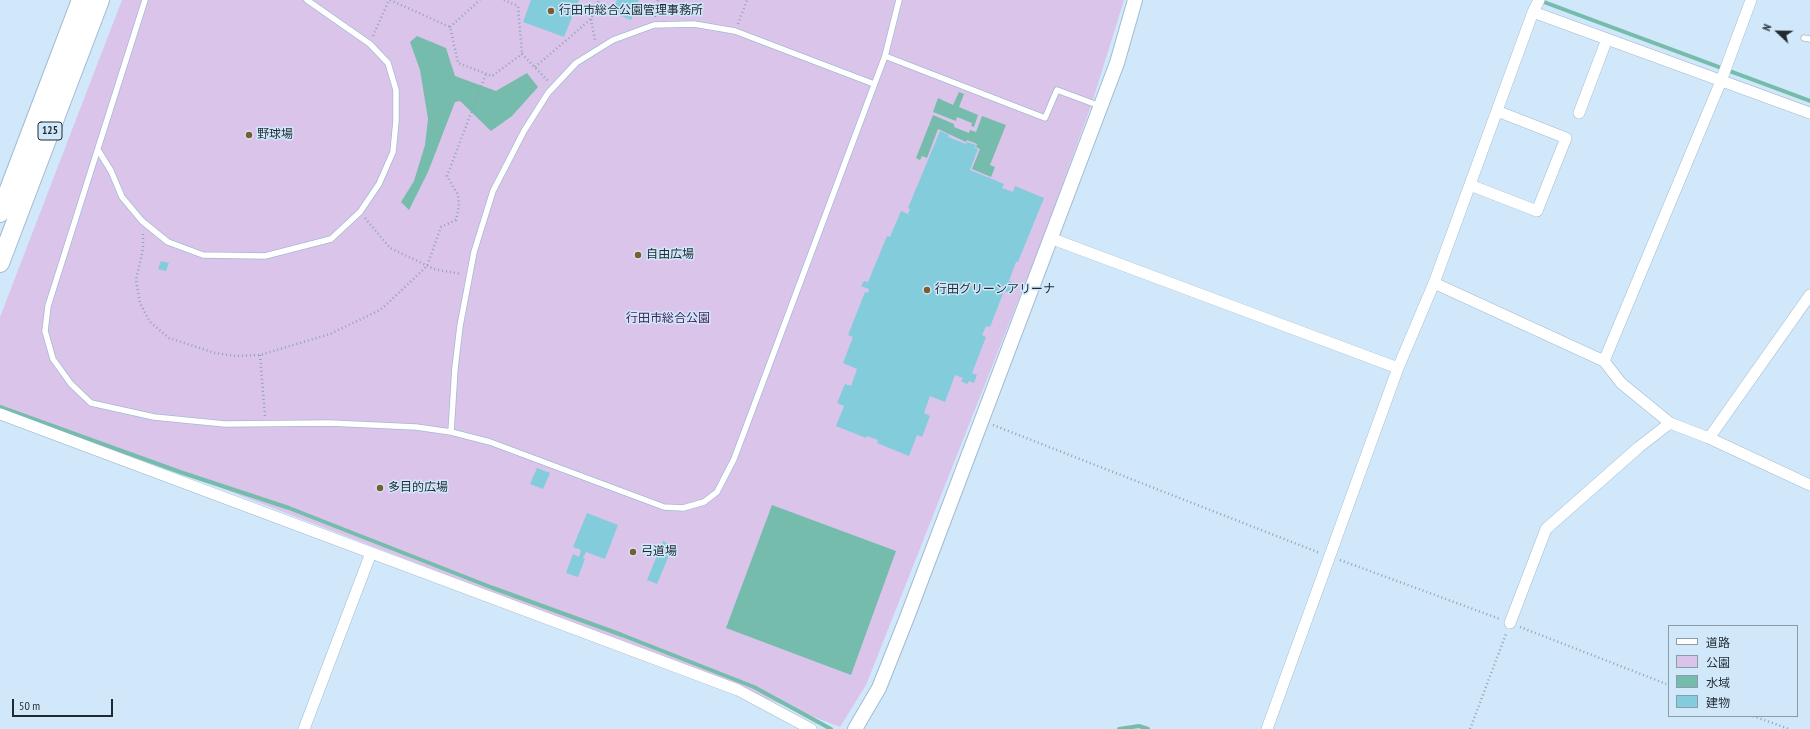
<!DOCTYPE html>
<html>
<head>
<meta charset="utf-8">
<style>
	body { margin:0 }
	#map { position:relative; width:1810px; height:729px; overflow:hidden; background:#d1e7fa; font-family:"PT Sans Narrow","Noto Sans JP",sans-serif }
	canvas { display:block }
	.legend { position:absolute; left:1668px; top:625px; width:130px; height:92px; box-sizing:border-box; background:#d1e7fa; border:1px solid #8a9baa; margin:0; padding:5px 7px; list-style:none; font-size:12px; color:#1f2a32 }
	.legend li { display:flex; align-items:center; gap:8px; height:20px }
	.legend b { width:20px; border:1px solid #8a9baa }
	.north { position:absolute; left:1758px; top:12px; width:40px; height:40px; -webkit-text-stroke:3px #d1e7fa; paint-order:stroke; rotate:292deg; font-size:11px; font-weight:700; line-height:16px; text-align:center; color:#1f2a32 }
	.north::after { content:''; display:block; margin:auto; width:14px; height:18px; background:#1f2a32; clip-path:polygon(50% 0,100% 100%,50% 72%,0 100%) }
	.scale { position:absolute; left:12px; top:699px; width:101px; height:18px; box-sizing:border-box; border:2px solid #1f2a32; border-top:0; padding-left:5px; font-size:12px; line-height:14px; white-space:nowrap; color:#1f2a32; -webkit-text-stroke:3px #d1e7fa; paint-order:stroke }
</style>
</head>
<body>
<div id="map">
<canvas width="1810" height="729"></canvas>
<ul class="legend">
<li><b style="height:5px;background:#fff"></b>道路</li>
<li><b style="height:11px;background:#dbc4ea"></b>公園</li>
<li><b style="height:11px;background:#75bcac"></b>水域</li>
<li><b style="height:11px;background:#83ccdb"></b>建物</li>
</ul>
<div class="north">N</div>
<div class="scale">50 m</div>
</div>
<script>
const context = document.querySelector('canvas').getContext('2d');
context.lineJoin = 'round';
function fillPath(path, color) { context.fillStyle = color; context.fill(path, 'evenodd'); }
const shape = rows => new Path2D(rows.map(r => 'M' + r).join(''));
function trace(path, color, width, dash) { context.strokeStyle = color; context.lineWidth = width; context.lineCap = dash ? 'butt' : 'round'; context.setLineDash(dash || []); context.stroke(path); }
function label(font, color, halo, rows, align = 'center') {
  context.font = font + ' "PT Sans Narrow","Noto Sans JP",sans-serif'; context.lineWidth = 3; context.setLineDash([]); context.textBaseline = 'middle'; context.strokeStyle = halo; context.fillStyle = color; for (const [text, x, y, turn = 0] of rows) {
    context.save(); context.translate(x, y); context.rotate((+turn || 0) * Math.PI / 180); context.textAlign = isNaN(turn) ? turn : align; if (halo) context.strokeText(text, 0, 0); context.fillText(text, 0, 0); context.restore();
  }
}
fillPath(shape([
	[122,0,1124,0,1092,103,1044,235,866,685,840,727,180,472,20,415,0,405,0,317]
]), '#dbc4ea');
fillPath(shape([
	[417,36,446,48,455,76,496,91,527,73,538,87,512,116,491,131,460,101,455,102,428,172,409,210,401,202,414,181,425,145,428,119,420,70,410,42],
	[959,92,964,94,959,107,978,115,974,127,971,126,972,123,957,117,956,121,933,112,938,98,953,105],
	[933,115,954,124,954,127,969,133,970,130,976,132,982,116,1006,125,990,165,995,167,991,177,972,169,980,149,976,147,977,144,967,140,966,142,938,129,927,158,922,156,920,160,916,158],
	[772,505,896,551,851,675,726,628]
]), '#75bcac');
trace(shape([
	[1541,1,1810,101],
	[0,407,180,472,289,508,493,588,622,635,754,687,831,729],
	[1119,729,1139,726,1148,729]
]), '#75bcac', 4);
fillPath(shape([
	[531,0,579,0,564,37,523,22],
	[617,0,639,0,631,20,612,12],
	[940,131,949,135,948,137,966,144,967,142,976,145,975,148,978,149,970,170,1004,184,1002,188,1013,192,1015,186,1044,198,1018,262,1016,262,1009,281,1014,283,1010,293,1004,291,990,327,986,326,982,335,986,337,972,373,977,375,974,383,969,381,967,384,961,381,963,378,955,375,945,402,930,396,924,413,930,416,922,437,917,435,909,456,877,443,878,440,867,436,866,438,836,426,844,406,837,403,845,384,851,386,857,369,843,363,853,337,848,335,865,292,868,293,869,289,861,286,864,281,868,282,887,236,890,237,901,211,908,214,910,209,908,208],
	[161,261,169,263,166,271,158,269],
	[537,468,550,473,543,489,530,484],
	[587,513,618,525,605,559,586,552,583,558,585,559,578,577,566,573,573,554,579,557,581,550,573,547],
	[663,541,673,546,657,584,647,580]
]), '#83ccdb');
const service = shape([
	[145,0,48,306,45,331,53,359,71,384,91,403,154,417,225,424,330,423,416,427,451,432,490,442,664,507,683,508,704,502,717,492,734,459,885,56,899,0],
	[1804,38,1810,39],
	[885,56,1045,118,1057,90,1100,106],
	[98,150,111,171,122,197,142,221,168,242,203,255,265,256,331,239,360,212,379,184,393,152,396,121,396,90,388,63,370,44,307,0],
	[451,432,455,368,460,326,474,252,493,191,524,131,548,93,576,63,613,40,654,25,694,24,735,31,874,84]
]);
const minor = shape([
	[1751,0,1721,81,1604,361,1621,383,1670,423,1709,438,1810,485],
	[1533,12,1810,113],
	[1579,113,1607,39],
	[1470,185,1537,211,1566,138,1497,111],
	[1050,238,1398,368,1434,283,1533,12,1539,0],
	[1434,283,1604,361],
	[0,414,738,690,811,729],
	[1709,438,1810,295],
	[1510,623,1546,529,1639,447,1670,423],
	[304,729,371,553],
	[1267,729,1398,368]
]);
const tertiary = shape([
	[855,729,879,688,906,620,1117,63,1135,0]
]);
const trunk = shape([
	[0,213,81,0],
	[0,263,100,0]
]);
trace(service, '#a1bbd2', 7);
trace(minor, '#a1bbd2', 12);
trace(tertiary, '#a1bbd2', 16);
trace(trunk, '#a1bbd2', 20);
trace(shape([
	[390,0,450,27,458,63,492,76,522,54,548,81],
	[504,0,518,6,522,54],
	[696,16,700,1],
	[655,17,658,0],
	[591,19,595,40],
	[738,24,747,0],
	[450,27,480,0],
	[373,36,389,0],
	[535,67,591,19,599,0],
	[365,218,390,248,434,269,461,274],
	[143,234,143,249,136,280,140,303,150,322,169,338,215,353,236,356,260,355,330,334,380,310,388,303,427,266,441,227,456,220,459,206,458,195,447,176,486,74],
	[260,355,265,416],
	[993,425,1320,553],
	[1340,560,1500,619],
	[1520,627,1669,685],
	[1753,716,1789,729],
	[1470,729,1506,634]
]), '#92a4b3', 2.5, [1, 3]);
trace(service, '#fff', 5.5);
trace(minor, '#fff', 11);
trace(tertiary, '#fff', 14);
trace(trunk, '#fff', 18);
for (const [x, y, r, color] of [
	[551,11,4,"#7a5e30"],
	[249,135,4,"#7a5e30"],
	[638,255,4,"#7a5e30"],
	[927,290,4,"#7a5e30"],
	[380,488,4,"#7a5e30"],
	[633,552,4,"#7a5e30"]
]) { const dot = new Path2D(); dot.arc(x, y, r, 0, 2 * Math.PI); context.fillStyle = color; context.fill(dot); trace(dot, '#d1e7fa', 1.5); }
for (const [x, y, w] of [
	[50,131,24]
]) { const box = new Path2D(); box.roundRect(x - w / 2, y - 9, w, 18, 3); context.fillStyle = '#d1e7fa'; context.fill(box); trace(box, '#1f2a32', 1); }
label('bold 11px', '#1f2a32', null, [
	["125",50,131]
]);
label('12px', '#1f2a32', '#d1e7fa', [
	["行田市総合公園管理事務所",559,11],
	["野球場",257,135],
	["自由広場",646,255],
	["行田グリーンアリーナ",935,290],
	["多目的広場",388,488],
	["弓道場",641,552]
], 'left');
label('12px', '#47225c', '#d1e7fa', [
	["行田市総合公園",668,319]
]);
</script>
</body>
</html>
